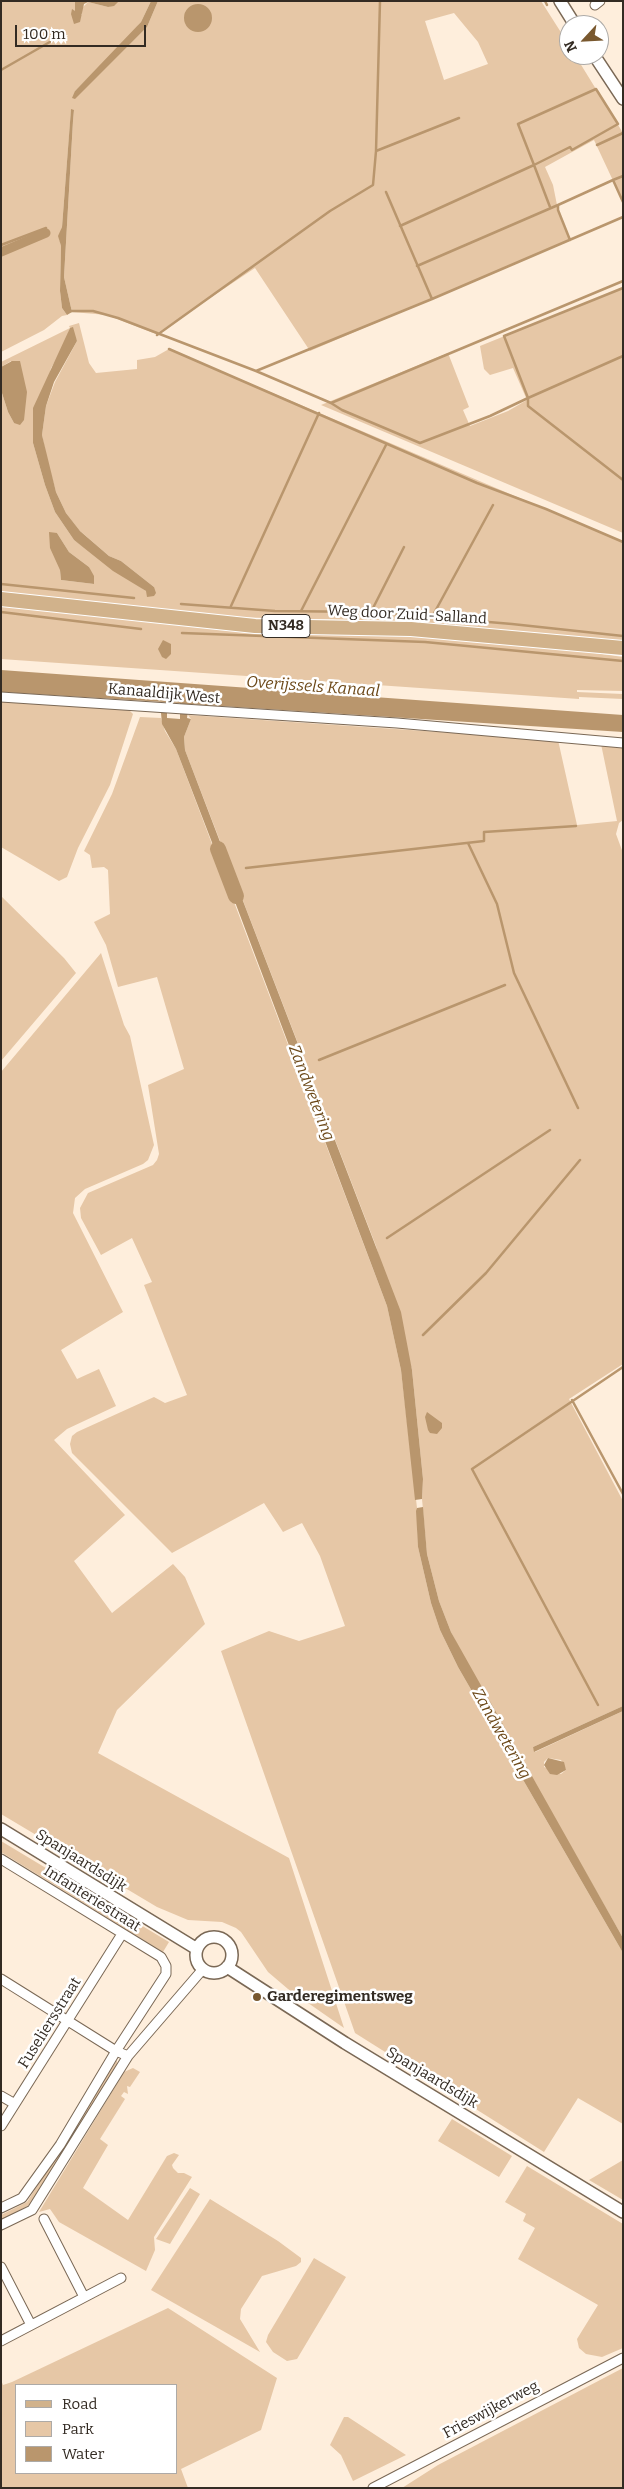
<!DOCTYPE html>
<html>
<head>
<meta charset="utf-8">
<style>
	body { margin:0 }
	#map { position:relative; width:624px; height:2489px; overflow:hidden; background:#feeedc; font-family:Bitter,serif }
	canvas { display:block }
	.frame { position:absolute; inset:0; border:2px solid #332b23; pointer-events:none }
	.legend { position:absolute; left:15px; top:2384px; width:162px; height:90px; box-sizing:border-box; background:#fff; border:1px solid #adaaa7; margin:0; padding:6px 9px; list-style:none; font-size:15px; color:#332b23 }
	.legend li { display:flex; align-items:center; gap:10px; height:25px }
	.legend b { width:25px; border:1px solid #adaaa7 }
	.north { position:absolute; left:559px; top:15px; width:50px; height:50px; box-sizing:border-box; background:#fff; border:1px solid #adaaa7; border-radius:50%; rotate:245deg; font-size:14px; font-weight:700; line-height:20px; text-align:center; color:#332b23 }
	.north::after { content:''; display:block; margin:auto; width:18px; height:22px; background:#79582f; clip-path:polygon(50% 0,100% 100%,50% 72%,0 100%) }
	.scale { position:absolute; left:15px; top:25px; width:131px; height:22px; box-sizing:border-box; border:2px solid #332b23; border-top:0; padding-left:6px; font-size:15px; line-height:18px; white-space:nowrap; color:#332b23; -webkit-text-stroke:4px #fff; paint-order:stroke }
</style>
</head>
<body>
<div id="map">
<canvas width="624" height="2489"></canvas>
<div class="frame"></div>
<ul class="legend">
<li><b style="height:6px;background:#d1b28b"></b>Road</li>
<li><b style="height:14px;background:#e6c7a6"></b>Park</li>
<li><b style="height:14px;background:#b9966d"></b>Water</li>
</ul>
<div class="north">N</div>
<div class="scale">100 m</div>
</div>
<script>
const context = document.querySelector('canvas').getContext('2d');
context.lineJoin = 'round';
function fillPath(path, color) { context.fillStyle = color; context.fill(path, 'evenodd'); }
const shape = rows => new Path2D(rows.map(r => 'M' + r).join(''));
function trace(path, color, width, dash) { context.strokeStyle = color; context.lineWidth = width; context.lineCap = dash ? 'butt' : 'round'; context.setLineDash(dash || []); context.stroke(path); }
function label(font, color, halo, rows, align = 'center') {
  context.font = font + ' Bitter,serif'; context.lineWidth = 5; context.setLineDash([]); context.textBaseline = 'middle'; context.strokeStyle = halo; context.fillStyle = color; for (const [text, x, y, turn = 0] of rows) {
    context.save(); context.translate(x, y); context.rotate((+turn || 0) * Math.PI / 180); context.textAlign = isNaN(turn) ? turn : align; if (halo) context.strokeText(text, 0, 0); context.fillText(text, 0, 0); context.restore();
  }
}
fillPath(shape([
	[1,1,75,1,75,11,71,14,82,15,81,9,88,2,108,7,119,1,151,1,141,22,128,38,75,91,77,96,147,27,158,1,541,1,569,45,569,55,575,55,623,133,623,202,594,140,545,167,553,185,558,210,570,240,310,351,255,268,156,334,107,315,72,312,64,277,73,121,74,110,71,110,62,227,59,237,61,246,60,291,62,308,67,315,62,316,44,330,1,352],
	[454,13,478,42,488,64,444,80,425,21],
	[623,288,623,533,321,405,448,353,469,407,463,410,470,426,508,411,527,400,513,368,490,375,484,369,480,346],
	[79,323,89,363,96,373,137,369,137,360,155,357,169,349,623,542,623,644,400,621,226,617,1,593,1,390,8,412,14,423,11,361,1,367,1,362,70,328,69,326],
	[70,328,77,341,55,382,46,406,42,435,47,460,56,492,66,513,79,530,109,556,121,561,154,587,146,591,74,540,55,512,45,485,33,443,51,368,63,348],
	[57,533,69,552,89,567,94,584,61,580],
	[1,605,382,633,567,649,623,657,623,691,577,690,577,692,623,694,623,699,579,697,579,699,1,659],
	[1,701,129,710,133,714,110,785,78,848,67,877,59,881,1,847],
	[188,715,558,740,577,825,617,821,601,744,623,745,623,820,619,823,616,834,623,853,623,1364,569,1399,623,1501,623,1706,533,1747,535,1752,623,1711,623,1938,469,1668,451,1632,439,1601,427,1554,422,1499,423,1479,412,1370,376,1246,185,750,184,737,191,719],
	[548,1758,561,1760,566,1770,561,1774,544,1767,544,1762],
	[140,717,161,718,165,731,176,749,387,1306,401,1370,417,1508,418,1547,431,1603,440,1630,458,1667,623,1953,623,2124,578,2098,544,2152,355,2033,221,1651,269,1631,299,1641,345,1626,320,1556,302,1523,283,1532,264,1503,172,1553,72,1453,70,1444,72,1436,77,1432,154,1397,165,1403,187,1395,144,1285,152,1282,132,1238,101,1255,81,1218,80,1208,88,1193,153,1165,157,1160,159,1154,148,1085,184,1069,157,977,118,987,106,945,94,922,110,914,108,870,104,867,92,868,90,855,84,851,112,794],
	[1,896,64,958,76,973,1,1061],
	[101,953,124,1025,130,1036,154,1145,148,1160,143,1164,85,1189,75,1198,73,1213,123,1312,61,1350,77,1379,99,1369,116,1406,67,1429,54,1440,125,1515,74,1561,112,1613,173,1564,185,1577,205,1624,117,1710,98,1753,289,1858,344,2028,288,1989,268,1972,241,1932,236,1928,222,1922,188,1920,157,1907,1,1814,1,1072],
	[1,1841,169,1942,163,1952,1,1852],
	[117,2060,117,2066,31,2204,1,2221,1,2215,27,2202],
	[133,2068,140,2072,130,2087,127,2086,128,2094,124,2092,121,2096,125,2099,100,2139,108,2145,83,2188,128,2220,167,2156,174,2153,179,2155,172,2165,173,2168,178,2173,184,2173,192,2177,154,2237,155,2250,146,2271,59,2222,50,2209,39,2212,124,2072],
	[452,2119,512,2156,499,2177,438,2141],
	[623,2160,623,2200,589,2180],
	[527,2166,623,2224,623,2348,602,2357,586,2354,579,2348,577,2339,598,2305,518,2259,535,2228,523,2221,526,2214,505,2202],
	[190,2188,200,2194,170,2244,156,2239],
	[210,2199,278,2241,301,2258,301,2262,296,2266,262,2276,241,2309,240,2319,260,2352,151,2290],
	[314,2258,346,2277,297,2359,287,2361,273,2352,266,2342,268,2335],
	[168,2308,277,2378,261,2430,181,2469,188,2488,1,2488,1,2380,3,2385,12,2382],
	[176,2385,176,2473,16,2473,16,2385],
	[623,2368,623,2488,402,2488,438,2465],
	[344,2417,348,2417,406,2455,353,2481,341,2455,330,2445]
]), '#e6c7a6');
fillPath(shape([
	[75,1,119,1,114,6,108,7,88,2,84,4,80,22,74,24,71,14,72,9,75,11],
	[151,1,158,1,147,27,75,99,72,98,75,91,141,22],
	'184 18a14 14 0 1 1 28 0a14 14 0 1 1-28 0Z',
	[71,109,74,110,73,121,64,277,72,312,67,315,62,308,60,291,61,246,58,236,62,227],
	[73,327,77,341,54,382,46,406,42,435,56,492,66,513,80,531,109,556,121,561,154,587,156,593,154,596,147,597,146,591,113,571,74,540,55,512,45,485,33,443,33,408,70,328],
	[12,361,20,361,27,392,24,420,20,425,14,423,8,412,1,390,1,367],
	[49,532,57,533,69,552,89,567,94,576,94,584,61,580,60,570,50,548],
	[163,640,171,644,171,654,166,659,162,657,158,649],
	[1,670,623,715,623,732,189,704,187,718,191,719,184,737,185,750,230,868,223,871,176,749,162,724,161,713,167,713,167,718,180,719,180,703,1,692],
	[233,875,401,1312,412,1370,423,1479,422,1499,415,1500,401,1370,387,1306,226,878],
	[427,1412,442,1423,442,1428,437,1434,430,1433,428,1430,425,1417],
	[423,1507,427,1554,439,1601,451,1632,623,1938,623,1953,458,1667,440,1630,431,1603,418,1547,416,1511,417,1508],
	[623,1706,623,1711,534,1752,533,1747],
	[548,1758,564,1762,566,1770,557,1775,550,1774,544,1765]
]), '#b9966d');
trace(shape([
	[380,1,376,151,459,118],
	[545,1,547,5],
	[1,70,62,35],
	[596,89,618,124,572,150,570,147,534,165,518,124,596,89],
	[597,145,623,133],
	[623,176,613,180,623,202],
	[386,192,432,299,623,217],
	[400,226,534,165,550,207],
	[570,240,558,210,558,205,613,180],
	[1,245,46,228],
	[417,266,558,205],
	[68,311,93,311,118,318,256,371,432,299],
	[157,335,330,211,373,185,376,151],
	[169,349,477,483,546,509,623,542],
	[623,356,528,398,528,406,623,480],
	[256,371,331,403,623,281],
	[331,403,342,410,420,443,490,416,528,398,504,336,623,288],
	[1,584,134,598],
	[181,604,275,611,371,612,512,624,623,636],
	[231,606,319,413],
	[301,611,386,445],
	[1,612,141,629],
	[371,612,404,547],
	[432,617,493,505],
	[182,633,425,642,623,661],
	[468,843,497,904,514,973,578,1108],
	[246,868,484,841,484,832,576,826],
	[319,1060,505,985],
	[387,1238,550,1130],
	[423,1335,486,1273,580,1160],
	[572,1400,623,1494],
	[598,1705,472,1469,623,1367]
]), '#b9966d', 2.5);
trace(shape([
	[1,252,46,233]
]), '#b9966d', 9);
trace(shape([
	[218,849,236,896]
]), '#b9966d', 16);
const minor = shape([
	[595,5,600,1],
	[1,697,397,723,623,743],
	[1,1859,161,1957,166,1966,166,1974,116,2051,60,2145,22,2198,1,2208],
	[1,1979,116,2051,128,2056],
	[1,2096,15,2104],
	[1,2126,122,1934],
	[44,2219,84,2297],
	[1,2225,32,2210,128,2056,203,1969],
	[1,2267,31,2325],
	[1,2341,121,2278],
	[373,2488,623,2358]
]);
const tertiary = shape([
	[560,1,575,25],
	[594,55,623,99],
	[1,1829,197,1949],
	'196 1955a18 18 0 1 1 36 0a18 18 0 1 1-36 0Z',
	[227,1967,345,2043,623,2212]
]);
const primary = shape([
	[1,599,255,626,411,629,623,648]
]);
trace(minor, '#7a6855', 11);
trace(tertiary, '#7a6855', 14);
trace(primary, '#fff', 16);
trace(minor, '#fff', 9);
trace(tertiary, '#fff', 11);
trace(primary, '#d1b28b', 14);
for (const [x, y, r, color] of [
	[257,1997,5,"#79582f"]
]) { const dot = new Path2D(); dot.arc(x, y, r, 0, 2 * Math.PI); context.fillStyle = color; context.fill(dot); trace(dot, '#fff', 2); }
for (const [x, y, w] of [
	[286,626,48]
]) { const box = new Path2D(); box.roundRect(x - w / 2, y - 11.5, w, 23, 4); context.fillStyle = '#fff'; context.fill(box); trace(box, '#332b23', 1); }
label('bold 14px', '#332b23', null, [
	["N348",286,626]
]);
label('15px', '#332b23', '#fff', [
	["Weg door Zuid-Salland",407,615,3],
	["Kanaaldijk West",164,694,5],
	["Spanjaardsdijk",81,1861,32],
	["Infanteriestraat",92,1899,32],
	["Fuseliersstraat",50,2023,-58],
	["Spanjaardsdijk",432,2078,31],
	["Frieswijkerweg",491,2410,-28]
]);
label('bold 15px', '#332b23', '#fff', [
	["Garderegimentsweg",267,1997]
], 'left');
label('italic 16px', '#6c4818', '#fff', [
	["Overijssels Kanaal",313,687,4],
	["Zandwetering",311,1093,69],
	["Zandwetering",501,1734,60]
]);
</script>
</body>
</html>
